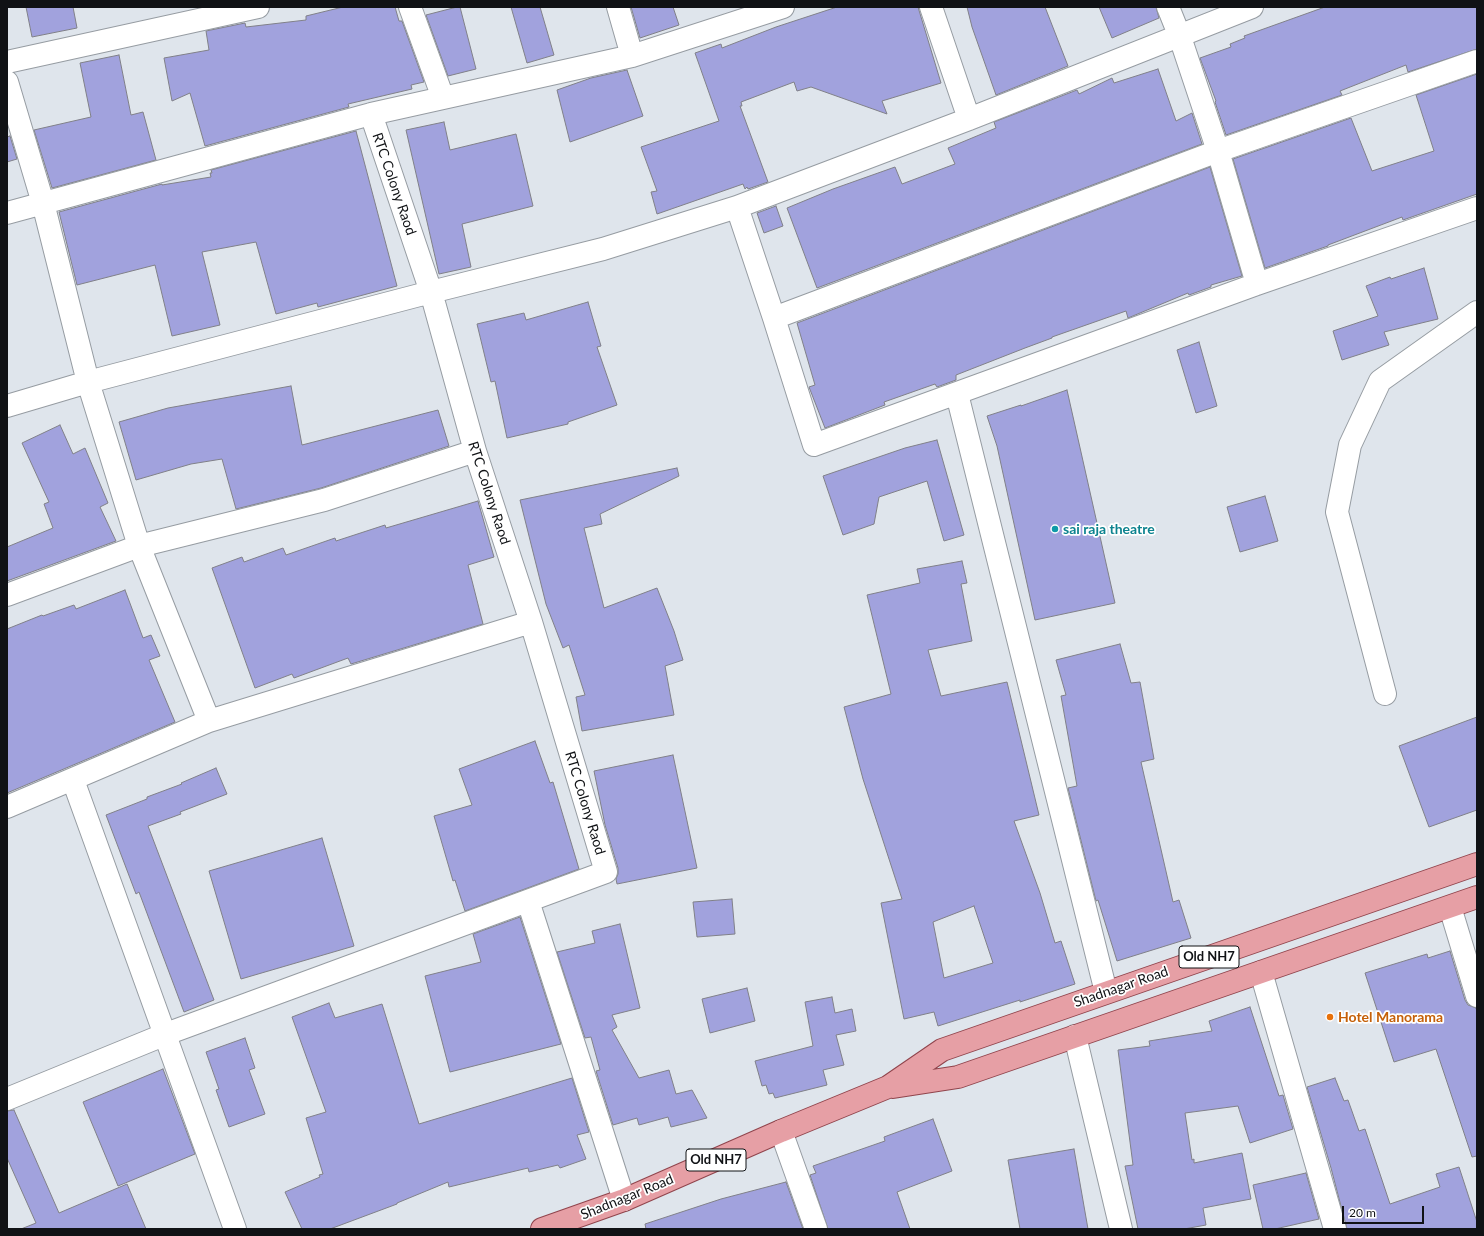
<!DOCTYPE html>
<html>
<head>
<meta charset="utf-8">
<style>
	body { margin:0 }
	#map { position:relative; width:1484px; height:1236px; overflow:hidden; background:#dfe5ec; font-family:Lato,sans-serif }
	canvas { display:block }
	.frame { position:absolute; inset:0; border:8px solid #101215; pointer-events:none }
	.scale { position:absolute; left:1342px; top:1206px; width:82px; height:18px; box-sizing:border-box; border:2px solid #101215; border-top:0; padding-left:5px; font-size:12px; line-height:14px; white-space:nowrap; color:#101215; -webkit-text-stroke:3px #fff; paint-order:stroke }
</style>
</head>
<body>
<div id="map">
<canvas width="1484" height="1236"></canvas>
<div class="frame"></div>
<div class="scale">20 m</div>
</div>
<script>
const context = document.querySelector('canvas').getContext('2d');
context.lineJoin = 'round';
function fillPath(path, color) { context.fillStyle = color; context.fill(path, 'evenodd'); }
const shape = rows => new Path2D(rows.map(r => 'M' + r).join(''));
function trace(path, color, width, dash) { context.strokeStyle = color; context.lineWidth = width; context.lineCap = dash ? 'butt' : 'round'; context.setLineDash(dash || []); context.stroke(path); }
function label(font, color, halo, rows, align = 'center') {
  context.font = font + ' Lato,sans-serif'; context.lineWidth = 3.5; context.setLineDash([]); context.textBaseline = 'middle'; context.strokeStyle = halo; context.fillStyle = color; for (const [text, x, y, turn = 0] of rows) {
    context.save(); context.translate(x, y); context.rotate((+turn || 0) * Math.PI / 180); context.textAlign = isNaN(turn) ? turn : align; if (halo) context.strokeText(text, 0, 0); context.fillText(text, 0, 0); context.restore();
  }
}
const building = shape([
	[26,7,73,7,77,28,32,37,26,7],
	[343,7,395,7,399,21,402,21,424,82,411,85,412,89,348,104,349,107,205,146,190,93,172,101,164,58,209,50,206,31,245,23,246,27,306,20,306,16,343,7],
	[457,7,460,7,476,69,448,76,426,15,457,7],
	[511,7,540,7,554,55,527,63,511,7],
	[631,7,673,7,679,25,640,38,631,7],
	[837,7,918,7,941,83,882,101,887,114,811,87,797,91,794,82,741,102,742,106,740,106,768,182,748,189,747,187,745,189,743,184,657,214,651,192,657,191,641,147,719,121,695,53,721,44,722,48,776,27,837,7],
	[967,7,1045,7,1068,66,996,95,972,27,967,7],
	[1099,7,1156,7,1159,18,1112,38,1099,7],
	[1325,7,1477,7,1477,49,1408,72,1406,65,1340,91,1342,95,1226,135,1215,102,1216,101,1200,58,1231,47,1230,44,1245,38,1244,36,1325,7],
	[119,55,131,115,143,112,156,160,52,188,34,130,91,117,80,63,119,55],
	[1158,69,1176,121,1192,113,1202,144,817,288,787,208,833,189,895,167,902,184,955,164,948,148,996,128,994,122,1077,90,1079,94,1112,78,1114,83,1158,69],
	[627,70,643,116,570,142,557,90,591,78,627,70],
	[1477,74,1477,194,1403,220,1402,217,1328,245,1328,246,1325,247,1265,268,1233,159,1351,118,1372,171,1434,151,1416,95,1477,74],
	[444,122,450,150,516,134,533,206,462,224,471,267,439,274,406,130,444,122],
	[356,131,397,286,318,307,317,303,276,314,256,242,202,252,220,325,172,336,155,265,77,285,59,212,162,184,162,185,211,177,210,173,212,173,211,170,356,131],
	[10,136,17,159,7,162,7,137,10,136],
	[1210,167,1242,276,1211,285,1211,287,1189,295,1188,293,1128,318,1126,311,1052,337,1052,338,1025,348,956,375,956,380,937,387,935,384,884,402,885,405,825,428,809,387,815,385,797,323,1210,167],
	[776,206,783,226,764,233,757,213,776,206],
	[1424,268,1438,319,1384,332,1389,345,1342,360,1333,331,1378,316,1366,286,1390,277,1391,279,1424,268],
	[588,302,601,346,597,347,617,405,568,422,568,424,507,438,495,381,491,382,477,324,524,313,526,320,588,302],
	[1199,342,1217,406,1196,413,1177,350,1199,342],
	[291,386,302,445,438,410,449,446,321,488,236,509,222,459,191,464,136,480,119,422,168,408,291,386],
	[1067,390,1115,603,1035,620,997,446,987,416,1021,405,1021,406,1067,390],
	[60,425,73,454,85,448,108,503,100,507,116,541,7,581,7,547,53,528,44,504,49,502,22,443,60,425],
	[937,440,964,535,944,541,927,481,879,497,874,524,843,535,823,476,905,448,937,440],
	[677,468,679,476,600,514,602,524,584,528,604,608,657,588,674,631,683,660,665,666,674,715,582,731,576,697,585,695,569,645,563,648,546,604,520,500,677,468],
	[1265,496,1278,541,1240,552,1227,507,1265,496],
	[478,501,494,557,468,565,483,624,351,664,348,658,294,678,292,674,255,688,212,568,242,557,244,562,283,548,286,555,335,538,336,541,385,525,386,528,478,501],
	[962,561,967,583,961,584,972,641,928,650,941,696,1007,682,1039,815,1014,821,1040,893,1055,943,1061,941,1075,984,1020,1002,1020,1000,938,1026,934,1012,904,1019,881,903,902,899,863,779,844,707,891,694,867,595,920,583,917,569,962,561],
	[974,906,993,963,944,978,933,922,974,906],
	[125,590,143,638,151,635,160,656,149,660,175,722,7,793,7,629,42,615,43,616,74,605,76,609,125,590],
	[1120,644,1131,683,1140,682,1154,759,1141,762,1173,902,1179,900,1191,938,1117,961,1098,900,1096,901,1068,788,1077,786,1061,696,1066,695,1056,660,1120,644],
	[1477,717,1477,810,1429,827,1399,746,1477,717],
	[535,741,550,783,553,782,579,869,465,911,455,880,453,881,434,816,472,805,459,769,535,741],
	[673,755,697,868,617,884,616,879,618,874,618,868,605,825,594,771,673,755],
	[216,768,227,794,180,812,181,814,148,826,214,1000,184,1012,139,892,136,894,106,815,147,799,147,797,182,784,181,783,216,768],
	[322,838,354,946,241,979,209,871,322,838],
	[732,899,735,934,697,937,693,902,732,899],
	[520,917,561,1044,450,1072,425,976,481,962,473,934,520,917],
	[620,924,640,1008,612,1015,617,1027,612,1030,639,1078,669,1070,676,1094,692,1090,707,1118,671,1127,668,1117,639,1125,637,1118,613,1125,596,1071,600,1070,591,1037,585,1038,557,952,595,943,592,931,620,924],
	[1450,951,1465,1000,1468,1005,1476,1008,1477,1011,1477,1156,1472,1157,1436,1049,1394,1062,1365,973,1427,954,1428,958,1450,951],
	[747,988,755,1021,710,1033,702,999,747,988],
	[832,997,835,1013,852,1009,856,1031,836,1035,844,1065,823,1070,827,1085,775,1098,773,1093,769,1094,766,1085,762,1086,755,1061,813,1046,805,1002,832,997],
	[329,1003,335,1018,382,1004,419,1124,572,1078,589,1132,577,1135,586,1159,560,1168,558,1165,529,1172,528,1168,449,1187,448,1182,397,1203,397,1204,330,1229,302,1229,285,1192,320,1177,319,1175,323,1174,306,1118,326,1112,292,1017,329,1003],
	[1250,1007,1279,1096,1283,1095,1293,1129,1250,1143,1238,1106,1185,1113,1192,1160,1194,1159,1194,1163,1242,1153,1251,1199,1203,1208,1206,1225,1184,1229,1138,1229,1125,1166,1133,1165,1118,1050,1150,1046,1149,1041,1212,1031,1209,1021,1250,1007],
	[245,1038,255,1068,249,1070,265,1114,229,1127,216,1090,219,1089,206,1052,245,1038],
	[163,1069,195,1154,118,1186,83,1102,163,1069],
	[1335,1078,1344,1101,1348,1100,1359,1131,1365,1129,1390,1204,1440,1187,1436,1174,1459,1167,1477,1222,1477,1229,1347,1229,1331,1168,1307,1087,1335,1078],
	[14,1110,59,1213,127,1184,146,1229,21,1229,36,1223,7,1158,7,1111,14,1110],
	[933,1119,952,1171,897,1192,910,1229,828,1229,810,1175,816,1173,813,1166,885,1141,884,1137,933,1119],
	[1074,1149,1088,1229,1020,1229,1008,1160,1074,1149],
	[1306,1173,1319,1219,1275,1229,1263,1229,1253,1185,1306,1173],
	[786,1182,803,1229,646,1229,645,1224,721,1199,786,1182]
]);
fillPath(building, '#a1a2dd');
trace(building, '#808088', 1);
const minor = shape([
	[410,7,443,98],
	[618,7,632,56],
	[931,7,969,119],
	[1168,7,1180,37,1218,151,1257,284],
	[7,62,258,7],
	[7,82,43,203,88,382,139,546,209,721],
	[737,207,774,318,814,445,1257,284,1477,208],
	[7,213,371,114,632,56,783,7],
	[774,318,1218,151,1477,61],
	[957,394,1106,992],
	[7,406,88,382,431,292,603,249,737,207,969,119,1252,7],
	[7,595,139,546,324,500,475,451],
	[1385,694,1337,512,1350,445,1380,381,1477,312],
	[73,780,235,1229],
	[7,807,209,721,531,622],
	[528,901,624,1200],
	[1450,907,1477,996],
	[1261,972,1335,1229],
	[1075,1036,1121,1229],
	[7,1099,166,1034,606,872,531,622,475,451,431,292,371,114],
	[781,1131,816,1229]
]);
const major = shape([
	[893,1087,958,1077,1477,897],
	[542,1229,624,1200,781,1131,888,1087,942,1050,1477,864]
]);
trace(minor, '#969ca2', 24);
trace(major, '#90444c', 24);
trace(minor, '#fff', 22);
trace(major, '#e69fa5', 22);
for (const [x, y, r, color] of [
	[1055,529,4,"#0f9aa8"],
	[1330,1017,4,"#e8710a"]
]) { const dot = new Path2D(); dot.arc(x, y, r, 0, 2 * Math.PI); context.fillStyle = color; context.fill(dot); trace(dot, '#fff', 1.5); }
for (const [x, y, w] of [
	[1209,957,60],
	[716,1160,60]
]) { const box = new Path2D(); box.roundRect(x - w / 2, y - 11, w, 22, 3); context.fillStyle = '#fff'; context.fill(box); trace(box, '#101215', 1); }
label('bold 13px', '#101215', null, [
	["Old NH7",1209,957],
	["Old NH7",716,1160]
]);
label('14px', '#101215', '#fff', [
	["RTC Colony Raod",394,184,71],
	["RTC Colony Raod",489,493,72],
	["RTC Colony Raod",585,803,73],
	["Shadnagar Road",1121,987,-19],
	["Shadnagar Road",627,1197,-22]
]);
label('bold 14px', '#0d838f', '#fff', [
	["sai raja theatre",1063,529]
], 'left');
label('bold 14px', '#c56008', '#fff', [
	["Hotel Manorama",1338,1017]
], 'left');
</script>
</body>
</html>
